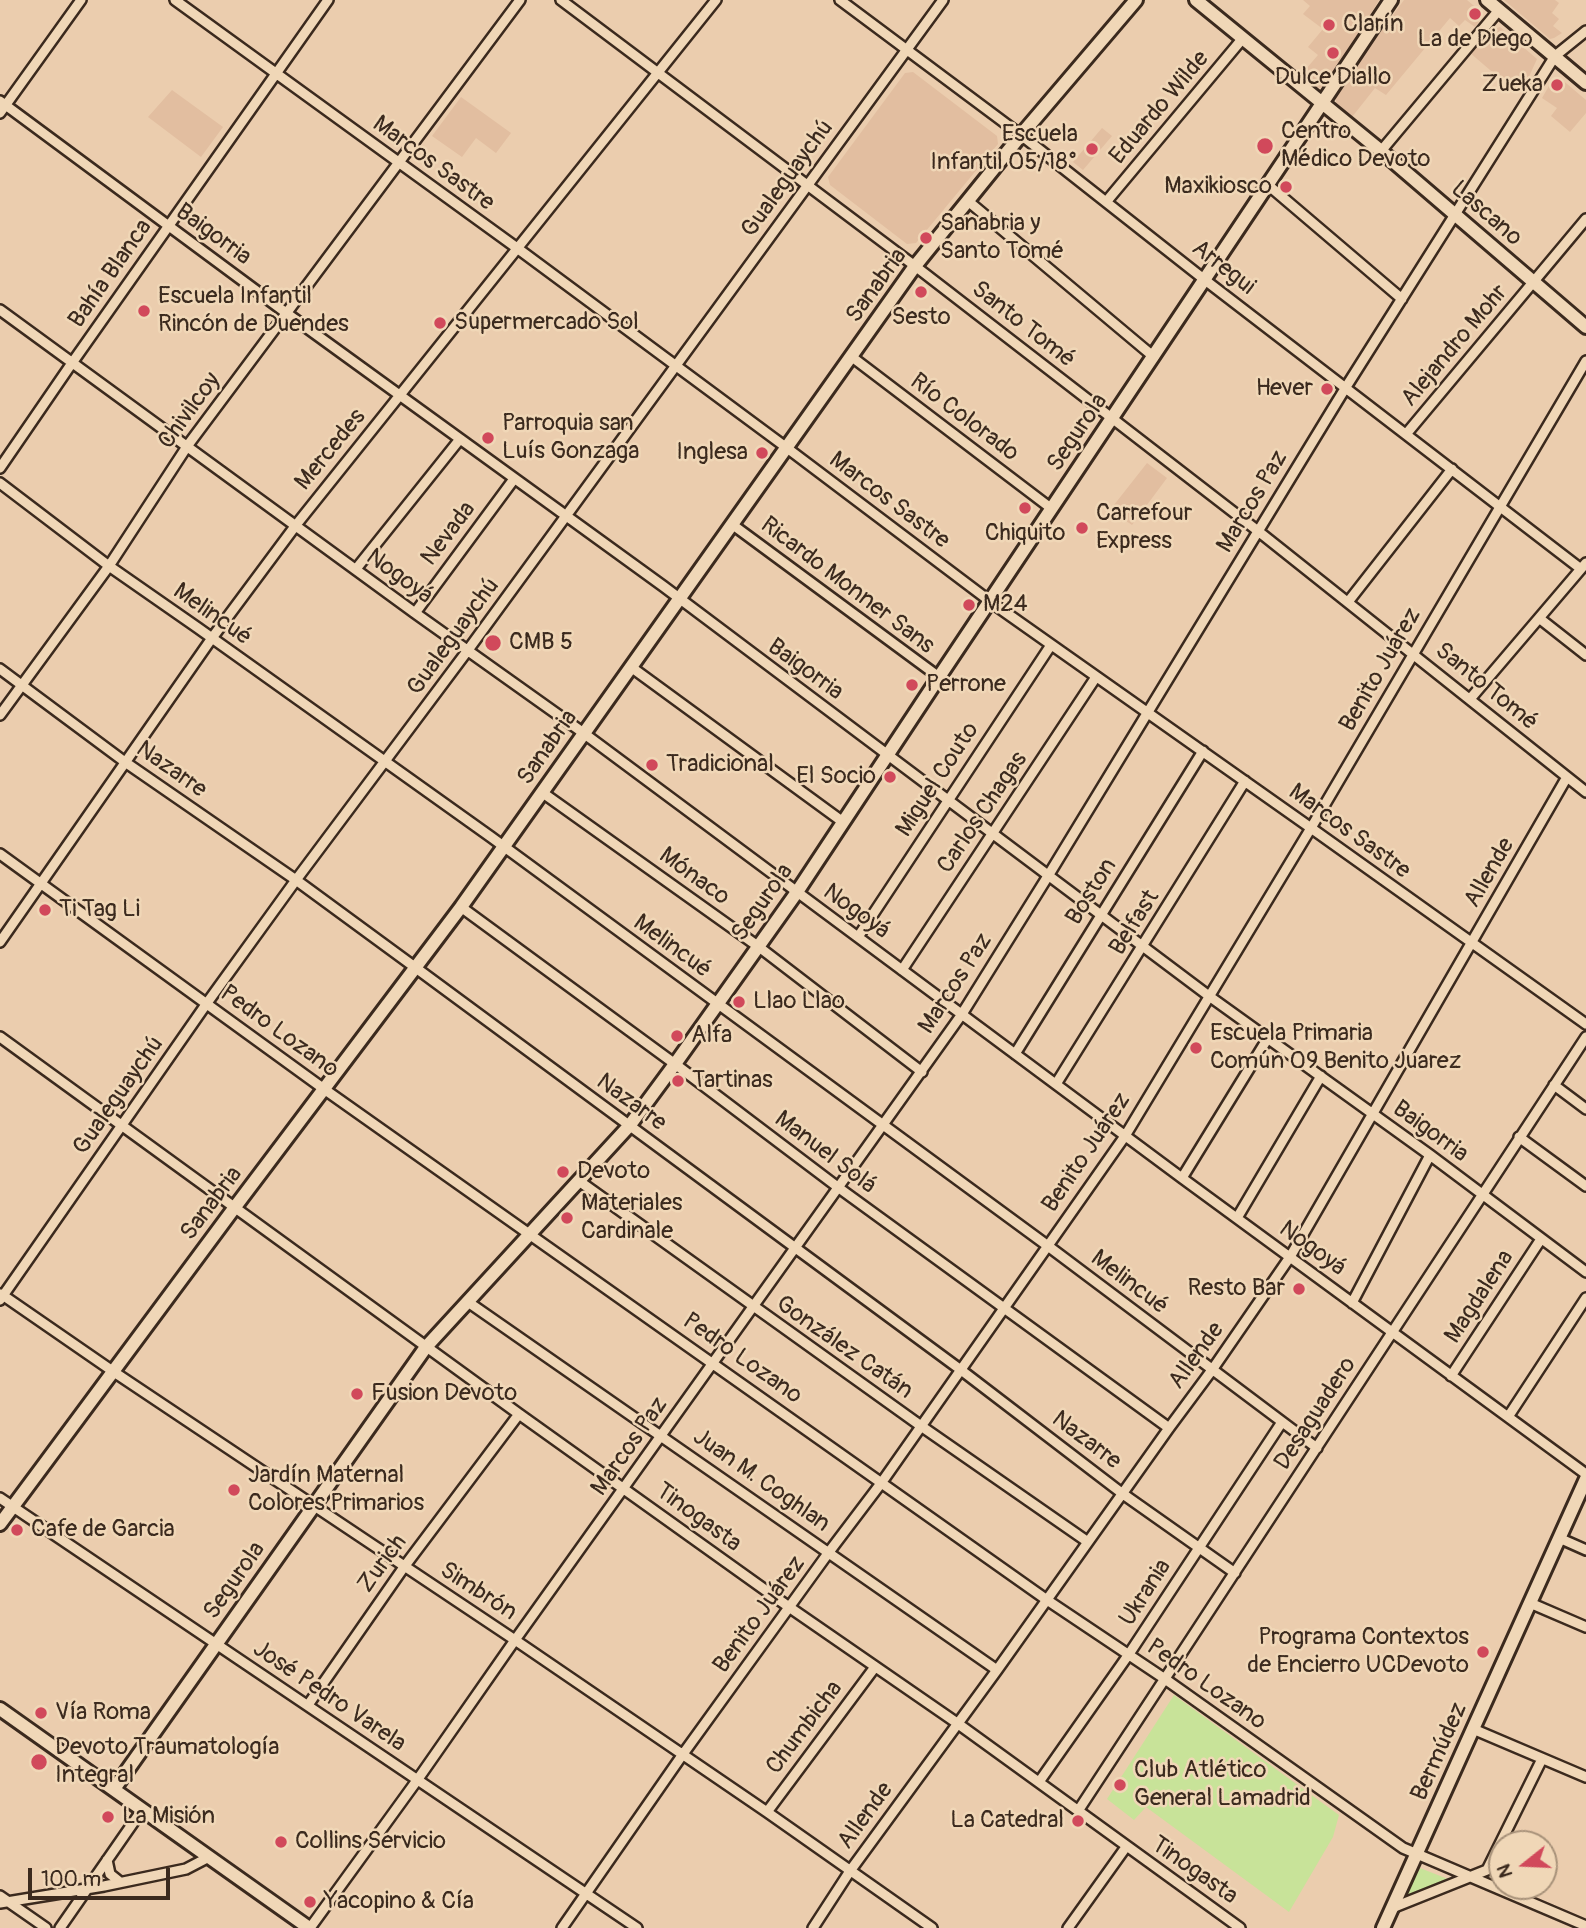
<!DOCTYPE html>
<html>
<head>
<meta charset="utf-8">
<style>
	body { margin:0 }
	#map { position:relative; width:1586px; height:1928px; overflow:hidden; background:#ebcdae; font-family:Pangolin,sans-serif }
	canvas { display:block }
	.north { position:absolute; left:1488px; top:1830px; width:70px; height:70px; box-sizing:border-box; background:#f0d7b7; border:2px solid #a8927a; border-radius:50%; rotate:252deg; font-size:19px; font-weight:700; line-height:28px; text-align:center; color:#3b2a1e }
	.north::after { content:''; display:block; margin:auto; width:24px; height:32px; background:#d1495b; clip-path:polygon(50% 0,100% 100%,50% 72%,0 100%) }
	.scale { position:absolute; left:28px; top:1868px; width:142px; height:32px; box-sizing:border-box; border:4px solid #3b2a1e; border-top:0; padding-left:9px; font-size:21px; line-height:24px; white-space:nowrap; color:#3b2a1e; -webkit-text-stroke:5px #f0d7b7; paint-order:stroke }
</style>
</head>
<body>
<div id="map">
<canvas width="1586" height="1928"></canvas>
<div class="north">N</div>
<div class="scale">100 m</div>
</div>
<script>
const context = document.querySelector('canvas').getContext('2d');
context.lineJoin = 'round';
function fillPath(path, color) { context.fillStyle = color; context.fill(path, 'evenodd'); }
const shape = rows => new Path2D(rows.map(r => 'M' + r).join(''));
function trace(path, color, width, dash) { context.strokeStyle = color; context.lineWidth = width; context.lineCap = dash ? 'butt' : 'round'; context.setLineDash(dash || []); context.stroke(path); }
function label(font, color, halo, rows, align = 'center') {
  context.font = font + ' Pangolin,sans-serif'; context.lineWidth = 5; context.setLineDash([]); context.textBaseline = 'middle'; context.strokeStyle = halo; context.fillStyle = color; for (const [text, x, y, turn = 0] of rows) {
    context.save(); context.translate(x, y); context.rotate((+turn || 0) * Math.PI / 180); context.textAlign = isNaN(turn) ? turn : align; if (halo) context.strokeText(text, 0, 0); context.fillText(text, 0, 0); context.restore();
  }
}
fillPath(shape([
	[1303,0,1379,0,1329,83,1320,88,1315,87,1300,76,1318,55,1308,47,1323,29,1303,14,1310,6],
	[1404,0,1467,0,1480,11,1481,19,1475,27,1465,20,1459,26,1450,18,1386,95,1375,88,1352,117,1336,103,1336,92],
	[1504,0,1555,0,1559,3,1552,13,1559,19,1553,26,1562,33,1554,38,1550,39],
	[1500,27,1537,59,1522,92,1490,70,1469,52,1491,30],
	[913,72,997,136,998,144,916,243,907,244,830,185,828,177,905,73],
	[1560,78,1586,100,1586,113,1570,132,1551,116,1557,108,1542,98,1553,79],
	[172,90,223,127,201,157,148,117],
	[461,97,511,133,496,153,476,138,462,157,432,136],
	[1102,128,1112,136,1083,170,1073,162],
	[1147,463,1167,478,1132,525,1110,510]
]), '#e2bea0');
fillPath(shape([
	[1174,1695,1339,1815,1333,1837,1289,1912,1146,1807,1134,1820,1107,1799],
	[1420,1868,1458,1883,1403,1899]
]), '#c8e399');
const street = shape([
	[175,0,517,248,787,448,995,605,1311,828,1586,1024],
	[561,0,915,266,1258,531,1586,792],
	[840,0,1021,135,1205,280,1581,569],
	[0,101,285,312,663,586,1209,996,1430,1155,1586,1272],
	[0,113,81,0],
	[1381,151,1499,10],
	[1267,184,1402,299],
	[968,201,1154,357],
	[1106,202,1243,38],
	[0,310,415,613,578,729,1182,1178,1586,1474],
	[852,357,1052,509],
	[1407,433,1586,219],
	[0,468,72,363,328,0],
	[0,483,109,566,198,628,491,837,1048,1246,1317,1448],
	[733,525,939,677],
	[356,569,460,439],
	[1348,602,1452,469],
	[415,613,514,479],
	[1539,618,1586,655],
	[631,667,843,822],
	[0,669,125,762,296,880,416,968,961,1370,1123,1494,1235,1573],
	[1470,699,1586,563],
	[0,715,109,566,188,445,520,0],
	[543,793,759,947,922,1072],
	[0,854,324,1089,1047,1600,1165,1679,1403,1848,1586,1926],
	[461,907,675,1064,839,1188,1169,1428],
	[858,937,1051,645],
	[0,942,212,638,296,525,716,0],
	[902,970,1096,677],
	[0,1037,519,1414,789,1607,957,1723,1240,1928],
	[1015,1054,1203,751],
	[1056,1084,1245,781],
	[1554,1085,1586,1109],
	[1519,1137,1586,1186],
	[1182,1178,1268,1038],
	[579,1181,921,1426,1088,1542],
	[1237,1218,1321,1076],
	[1,1294,114,1372,515,1640,767,1812,932,1928],
	[0,1300,207,1003,296,880,468,650,943,0],
	[468,1302,997,1670],
	[1352,1303,1430,1155],
	[1451,1376,1541,1239],
	[1508,1417,1586,1298],
	[0,1498,637,1928],
	[1559,1538,1586,1550],
	[1530,1603,1586,1627],
	[308,1705,404,1567,519,1414],
	[1473,1729,1586,1777],
	[1039,1782,1129,1654,1282,1422],
	[1078,1811,1586,1037],
	[767,1812,875,1667],
	[107,1860,110,1874,120,1882],
	[0,1896,46,1928],
	[0,1903,104,1886,186,1869,209,1857],
	[1392,1908,1487,1870,1542,1759],
	[60,1928,142,1810],
	[310,1928,418,1779,515,1640,962,1014,1048,876,1346,387,1555,56,1586,31],
	[562,1928,683,1754,829,1552,882,1482,1125,1136,1311,828,1586,361],
	[813,1928,850,1871,997,1670,1169,1428,1212,1370,1290,1257,1567,777],
	[1068,1928,1126,1847]
]);
const secondary = shape([
	[1196,0,1381,151,1586,327],
	[1487,0,1586,83],
	[0,1524,235,1207,461,907,915,266,1021,135,1136,0],
	[0,1709,309,1928],
	[114,1789,426,1347,630,1125,675,1064,797,892,939,677,1391,0],
	[1383,1928,1586,1479]
]);
trace(street, '#3b2a1e', 14);
trace(secondary, '#3b2a1e', 18);
trace(street, '#f0d7b7', 9);
trace(secondary, '#f0d7b7', 12);
for (const [x, y, r, color] of [
	[1475,14,7,"#d1495b"],
	[1329,25,7,"#d1495b"],
	[1333,53,7,"#d1495b"],
	[1557,85,7,"#d1495b"],
	[1265,146,9,"#d1495b"],
	[1092,149,7,"#d1495b"],
	[1286,187,7,"#d1495b"],
	[926,238,7,"#d1495b"],
	[921,292,7,"#d1495b"],
	[144,311,7,"#d1495b"],
	[440,323,7,"#d1495b"],
	[1327,389,7,"#d1495b"],
	[488,438,7,"#d1495b"],
	[762,453,7,"#d1495b"],
	[1025,508,7,"#d1495b"],
	[1082,528,7,"#d1495b"],
	[969,605,7,"#d1495b"],
	[493,643,9,"#d1495b"],
	[912,685,7,"#d1495b"],
	[652,765,7,"#d1495b"],
	[890,777,7,"#d1495b"],
	[45,910,7,"#d1495b"],
	[739,1002,7,"#d1495b"],
	[677,1036,7,"#d1495b"],
	[1196,1048,7,"#d1495b"],
	[678,1081,7,"#d1495b"],
	[563,1172,7,"#d1495b"],
	[567,1218,7,"#d1495b"],
	[1299,1289,7,"#d1495b"],
	[357,1394,7,"#d1495b"],
	[234,1490,7,"#d1495b"],
	[17,1530,7,"#d1495b"],
	[1483,1652,7,"#d1495b"],
	[41,1713,7,"#d1495b"],
	[39,1762,9,"#d1495b"],
	[1120,1785,7,"#d1495b"],
	[108,1817,7,"#d1495b"],
	[1078,1821,7,"#d1495b"],
	[281,1842,7,"#d1495b"],
	[310,1902,7,"#d1495b"]
]) { const dot = new Path2D(); dot.arc(x, y, r, 0, 2 * Math.PI); context.fillStyle = color; context.fill(dot); trace(dot, '#f0d7b7', 2.5); }
label('24px', '#3b2a1e', '#f0d7b7', [
	["Clarín",1343,25],
	["La de Diego",1475,40,"center"],
	["Dulce Diallo",1333,78,"center"],
	["Zueka",1543,85,"right"],
	["Centro",1281,132],
	["Médico Devoto",1281,160],
	["Escuela",1078,135,"right"],
	["Infantil 05/18°",1078,163,"right"],
	["Maxikiosco",1272,187,"right"],
	["Sanabria y",940,224],
	["Santo Tomé",940,252],
	["Escuela Infantil",158,297],
	["Rincón de Duendes",158,325],
	["Sesto",921,318,"center"],
	["Supermercado Sol",454,323],
	["Hever",1313,389,"right"],
	["Parroquia san",502,424],
	["Luís Gonzaga",502,452],
	["Inglesa",748,453,"right"],
	["Carrefour",1096,514],
	["Express",1096,542],
	["Chiquito",1025,534,"center"],
	["M24",983,605],
	["CMB 5",509,643],
	["Perrone",926,685],
	["Tradicional",666,765],
	["El Socio",876,777,"right"],
	["Ti Tag Li",59,910],
	["Llao Llao",753,1002],
	["Escuela Primaria",1210,1034],
	["Común 09 Benito Juarez",1210,1062],
	["Alfa",691,1036],
	["Tartinas",692,1081],
	["Devoto",577,1172],
	["Materiales",581,1204],
	["Cardinale",581,1232],
	["Resto Bar",1285,1289,"right"],
	["Fusion Devoto",371,1394],
	["Jardín Maternal",248,1476],
	["Colores Primarios",248,1504],
	["Cafe de Garcia",31,1530],
	["Programa Contextos",1469,1638,"right"],
	["de Encierro UCDevoto",1469,1666,"right"],
	["Vía Roma",55,1713],
	["Devoto Traumatología",55,1748],
	["Integral",55,1776],
	["Club Atlético",1134,1771],
	["General Lamadrid",1134,1799],
	["La Misión",122,1817],
	["La Catedral",1064,1821,"right"],
	["Collins Servicio",295,1842],
	["Yacopino & Cía",324,1902]
], 'left');
label('24px', '#3b2a1e', '#f0d7b7', [
	["Eduardo Wilde",1160,108,-50],
	["Marcos Sastre",433,164,36],
	["Gualeguaychú",788,179,-54],
	["Lascano",1486,214,41],
	["Baigorria",213,235,36],
	["Arregui",1223,268,38],
	["Bahía Blanca",111,274,-55],
	["Sanabria",877,286,-54],
	["Santo Tomé",1023,325,38],
	["Alejandro Mohr",1455,346,-50],
	["Chivilcoy",190,411,-54],
	["Río Colorado",964,418,37],
	["Segurola",1078,433,-56],
	["Mercedes",331,450,-51],
	["Marcos Sastre",889,501,37],
	["Marcos Paz",1253,502,-59],
	["Nevada",449,534,-53],
	["Nogoyá",399,577,36],
	["Ricardo Monner Sans",847,586,37],
	["Melincué",212,615,35],
	["Gualeguaychú",454,637,-54],
	["Baigorria",805,670,36],
	["Benito Juárez",1381,670,-60],
	["Santo Tomé",1486,687,39],
	["Sanabria",548,748,-55],
	["Nazarre",171,770,35],
	["Miguel Couto",938,780,-57],
	["Carlos Chagas",983,813,-56],
	["Marcos Sastre",1349,832,36],
	["Allende",1490,873,-60],
	["Mónaco",694,877,36],
	["Boston",1092,892,-58],
	["Segurola",763,903,-55],
	["Nogoyá",856,912,36],
	["Belfast",1135,923,-58],
	["Melincué",672,947,36],
	["Marcos Paz",956,984,-57],
	["Pedro Lozano",279,1032,36],
	["Gualeguaychú",119,1096,-55],
	["Nazarre",631,1103,36],
	["Baigorria",1430,1132,36],
	["Manuel Solá",825,1153,37],
	["Benito Juárez",1087,1153,-56],
	["Sanabria",212,1204,-53],
	["Nogoyá",1312,1249,36],
	["Melincué",1129,1283,37],
	["Magdalena",1480,1297,-57],
	["González Catán",844,1348,35],
	["Allende",1197,1356,-54],
	["Pedro Lozano",742,1359,35],
	["Desaguadero",1316,1414,-57],
	["Nazarre",1086,1441,37],
	["Marcos Paz",630,1447,-55],
	["Juan M. Coghlan",761,1481,35],
	["Tinogasta",698,1518,36],
	["Zurich",383,1564,-54],
	["Segurola",235,1581,-55],
	["Simbrón",478,1592,33],
	["Ukrania",1146,1593,-57],
	["Benito Juárez",760,1615,-54],
	["Pedro Lozano",1206,1685,35],
	["José Pedro Varela",329,1697,34],
	["Chumbicha",805,1728,-53],
	["Bermúdez",1440,1752,-66],
	["Allende",866,1816,-54],
	["Tinogasta",1194,1871,35]
]);
</script>
</body>
</html>
